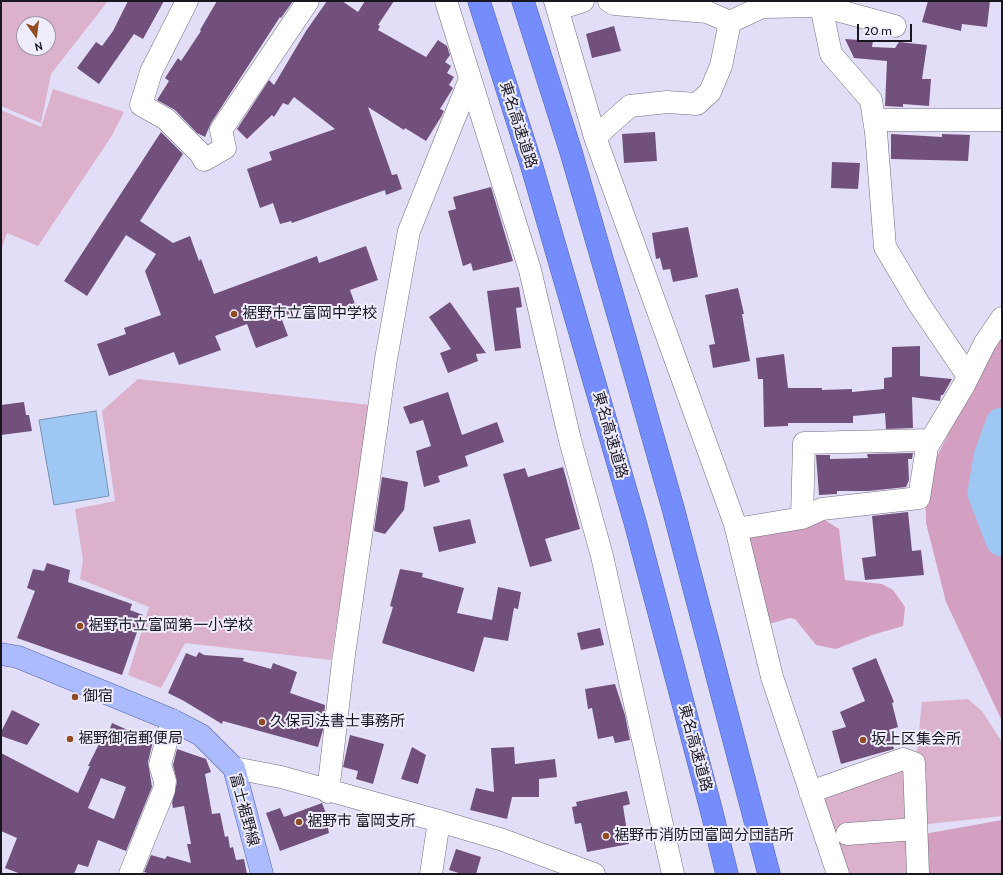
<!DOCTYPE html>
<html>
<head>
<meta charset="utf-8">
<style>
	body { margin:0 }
	#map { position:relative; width:1003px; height:875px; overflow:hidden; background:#e3def7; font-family:Cabin,sans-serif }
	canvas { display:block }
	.frame { position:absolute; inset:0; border:2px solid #18161f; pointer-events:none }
	.north { position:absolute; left:16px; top:16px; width:40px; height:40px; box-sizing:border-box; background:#efecfc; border:1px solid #9996a4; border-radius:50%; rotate:166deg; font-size:11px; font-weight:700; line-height:16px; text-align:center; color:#18161f }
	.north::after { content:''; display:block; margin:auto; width:14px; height:18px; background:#904b20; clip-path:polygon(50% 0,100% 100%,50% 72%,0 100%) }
	.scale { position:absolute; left:857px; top:24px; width:55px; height:18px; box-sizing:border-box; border:2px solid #18161f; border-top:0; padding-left:5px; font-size:12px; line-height:14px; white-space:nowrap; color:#18161f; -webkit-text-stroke:3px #efecfc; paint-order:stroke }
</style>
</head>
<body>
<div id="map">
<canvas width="1003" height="875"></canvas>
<div class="frame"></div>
<div class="north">N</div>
<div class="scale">20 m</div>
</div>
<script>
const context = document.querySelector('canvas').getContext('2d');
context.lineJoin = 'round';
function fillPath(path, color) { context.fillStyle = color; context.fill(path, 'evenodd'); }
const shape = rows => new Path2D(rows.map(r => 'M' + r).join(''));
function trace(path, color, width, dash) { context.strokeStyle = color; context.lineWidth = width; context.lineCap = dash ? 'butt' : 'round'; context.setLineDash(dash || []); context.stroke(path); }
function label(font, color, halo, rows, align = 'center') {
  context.font = font + ' Cabin,"Noto Sans JP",sans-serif'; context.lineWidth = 4; context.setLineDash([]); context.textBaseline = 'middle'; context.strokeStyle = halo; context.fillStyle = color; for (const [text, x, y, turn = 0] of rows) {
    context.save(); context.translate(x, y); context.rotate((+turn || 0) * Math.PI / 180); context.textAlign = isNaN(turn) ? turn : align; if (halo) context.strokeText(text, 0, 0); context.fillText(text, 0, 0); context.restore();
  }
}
fillPath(shape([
	[1,1,108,1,51,74,41,123,1,106],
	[24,24,48,24,48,48,24,48],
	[53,89,124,112,111,137,38,246,7,233,1,250,1,110,41,127],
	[138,379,371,405,331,660,185,643,161,688,128,675,149,607,80,579,83,560,75,509,115,501,102,411],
	[968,699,982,711,1002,742,1002,816,910,826,914,874,842,874,810,792,916,760,922,702]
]), '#dbb1cb');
fillPath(shape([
	[1002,336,1002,721,946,602,926,523,925,480,974,383],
	[823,519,839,529,845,580,882,584,893,590,905,607,903,626,872,635,836,649,816,645,795,619,790,618,762,626,744,540,765,530],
	[1002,820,1002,874,925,874,924,834]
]), '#d4a0c1');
const water = shape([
	[96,411,109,496,54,505,39,420,96,411]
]);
fillPath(water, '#9ec8f3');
trace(water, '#7693b3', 1);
trace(shape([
	[1002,424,990,457,984,493,1002,540]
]), '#9ec8f3', 33);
fillPath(shape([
	[128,1,164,1,143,39,134,34,99,84,77,68,96,42,102,46,113,31],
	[217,1,293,1,281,18,280,17,211,123,205,137,197,133,175,110,157,100,169,81,165,78,178,58,181,61,201,31,200,30],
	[327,1,342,1,358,12,365,1,394,1,378,25,380,26,378,30,426,57,438,40,447,46,450,55,445,62,451,66,447,73,454,77,449,85,453,88,440,109,444,111,441,117,426,141,405,128,404,130,368,107,392,175,397,174,402,189,386,195,385,190,292,223,291,221,280,224,273,203,260,208,247,169,272,160,269,152,335,129,294,97,288,105,283,103,274,117,272,115,247,139,237,129,269,80,274,85,306,31],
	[928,1,990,1,987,27,962,24,961,31,922,22],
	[614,26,621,51,592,58,586,34],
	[845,39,873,41,872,47,895,48,899,42,927,45,922,79,931,79,929,106,903,104,903,107,885,106,887,61,854,58],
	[161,132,183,154,140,221,173,243,190,236,199,261,201,259,214,294,317,256,319,263,366,246,378,280,350,290,356,307,323,319,322,315,319,316,315,304,281,317,288,336,256,348,247,324,215,336,221,350,179,365,174,352,109,376,97,344,126,334,124,328,161,315,145,271,156,254,126,235,87,296,64,281],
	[655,132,657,161,624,163,622,134],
	[891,134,942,137,942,134,970,135,968,161,891,159],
	[832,162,860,163,858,189,831,188],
	[491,187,513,261,473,271,471,263,463,266,448,211,456,209,453,197],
	[688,227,698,277,673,282,670,269,663,270,660,258,656,259,652,233],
	[519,287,522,307,516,308,521,348,495,351,487,291],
	[738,288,744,314,742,314,750,361,713,368,709,345,715,344,705,295],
	[450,302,486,353,476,354,478,361,448,373,440,353,451,349,429,317],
	[920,346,920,376,952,379,943,395,941,395,940,401,912,397,913,428,886,429,885,413,853,416,853,423,788,423,788,426,764,427,763,379,758,379,756,358,784,354,788,388,822,388,822,390,852,389,852,392,884,389,884,378,892,377,892,347],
	[448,392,462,435,497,422,504,442,465,456,468,466,438,476,440,482,424,487,416,451,431,446,423,420,410,424,403,407],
	[24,402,26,415,29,415,32,431,1,435,1,405],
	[913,453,912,459,908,459,909,480,906,487,869,491,837,491,837,494,819,495,816,455,830,455,830,459,868,458,867,454],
	[563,467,580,529,545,539,552,561,530,567,503,474,525,468,528,477],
	[382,477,408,482,404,510,385,534,374,531],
	[908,512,912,551,921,550,924,575,865,580,862,558,876,556,872,516],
	[470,519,476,543,439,552,433,527],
	[47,563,70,570,68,582,132,604,130,610,143,615,122,675,17,638,35,591,27,588,33,569,44,571],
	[400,569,423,573,422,577,464,588,457,613,492,620,498,587,521,592,518,609,514,608,508,641,484,637,474,672,382,643,393,607,390,606],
	[600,628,604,645,581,650,577,633],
	[199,652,204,655,244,658,243,661,271,669,273,663,297,672,290,693,325,705,323,730,318,747,223,721,222,724,184,701,168,693,186,653,196,657],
	[876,658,894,702,892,703,898,727,889,730,894,749,841,764,832,731,846,727,840,712,865,701,852,668],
	[615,684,625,715,630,740,615,743,613,736,598,739,592,708,588,709,585,689],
	[12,710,40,724,27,745,1,736,1,732],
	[112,723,130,731,131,729,145,735,146,733,154,737,148,762,152,787,126,851,98,840,88,867,78,864,74,874,21,874,5,868,17,838,1,831,1,753,78,793,90,766,88,766,101,740,105,742],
	[101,778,126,787,114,819,88,808],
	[350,735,384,744,373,784,356,779,358,771,343,767],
	[412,747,426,755,418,784,401,779],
	[514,747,515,764,555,759,557,777,539,779,539,797,512,797,507,819,470,810,476,788,494,792,491,748],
	[177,749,206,759,211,772,205,774,212,814,220,813,225,837,228,836,230,848,233,847,236,860,244,859,247,874,151,874,144,872,151,855,165,859,167,856,191,863,187,844,191,844,184,806,173,808,172,803,177,782,173,765],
	[627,791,630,804,623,806,629,844,587,852,581,823,575,824,572,807,577,806,576,802],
	[322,803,331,827,328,828,329,833,280,851,266,813,280,808,284,817],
	[456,849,481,857,476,874,462,874,449,870]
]), '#71517b');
const minor = shape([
	[187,1,151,72,141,105,166,119,200,153,204,160,225,148,221,130,308,1],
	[446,1,530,270,570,440,602,556,673,874],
	[555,1,595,137,735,524,772,677,838,874],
	[609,1,614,4,707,12,730,22,762,7,821,6,822,1],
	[558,9,583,1],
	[895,26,821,6,831,54,871,100,876,132,885,247,919,304,968,376],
	[874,120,1002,120],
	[595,137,630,106,667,102,697,104,710,92,721,66,730,22],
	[802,518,804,443,931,440],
	[736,529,802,518,822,509,919,498,927,447,964,385,985,343,1002,318],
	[234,768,281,777,439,821,503,840,594,874],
	[328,792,343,662,386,359,409,231,470,79],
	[810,792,903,759,914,763,918,874],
	[847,834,916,829],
	[130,874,164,790,165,781,160,765,172,720],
	[431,874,439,821]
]);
const major = shape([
	[1,654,18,657,172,720,201,735,234,768,262,874]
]);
const highway = shape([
	[479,1,532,167,635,522,711,809,727,874],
	[523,1,571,152,626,342,673,508,769,874]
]);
trace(minor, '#716c82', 23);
trace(major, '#5463ae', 23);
trace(highway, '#5463ae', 23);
trace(minor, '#fff', 22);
trace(major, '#acbbfd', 22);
trace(highway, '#748dfb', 22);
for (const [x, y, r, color] of [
	[234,314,4,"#904b20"],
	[80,626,4,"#904b20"],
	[75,697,4,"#904b20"],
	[262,722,4,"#904b20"],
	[70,739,4,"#904b20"],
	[863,740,4,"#904b20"],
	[299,822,4,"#904b20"],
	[606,836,4,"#904b20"]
]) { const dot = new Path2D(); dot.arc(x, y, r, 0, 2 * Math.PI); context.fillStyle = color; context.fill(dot); trace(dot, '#efecfc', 1.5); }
label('15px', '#18161f', '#efecfc', [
	["東名高速道路",518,125,72],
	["東名高速道路",610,435,74],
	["東名高速道路",695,748,75],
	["富士裾野線",244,810,75]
]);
label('15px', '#18161f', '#efecfc', [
	["裾野市立富岡中学校",242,314],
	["裾野市立富岡第一小学校",88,626],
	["御宿",83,697],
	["久保司法書士事務所",270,722],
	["裾野御宿郵便局",78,739],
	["坂上区集会所",871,740],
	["裾野市 富岡支所",307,822],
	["裾野市消防団富岡分団詰所",614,836]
], 'left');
</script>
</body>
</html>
